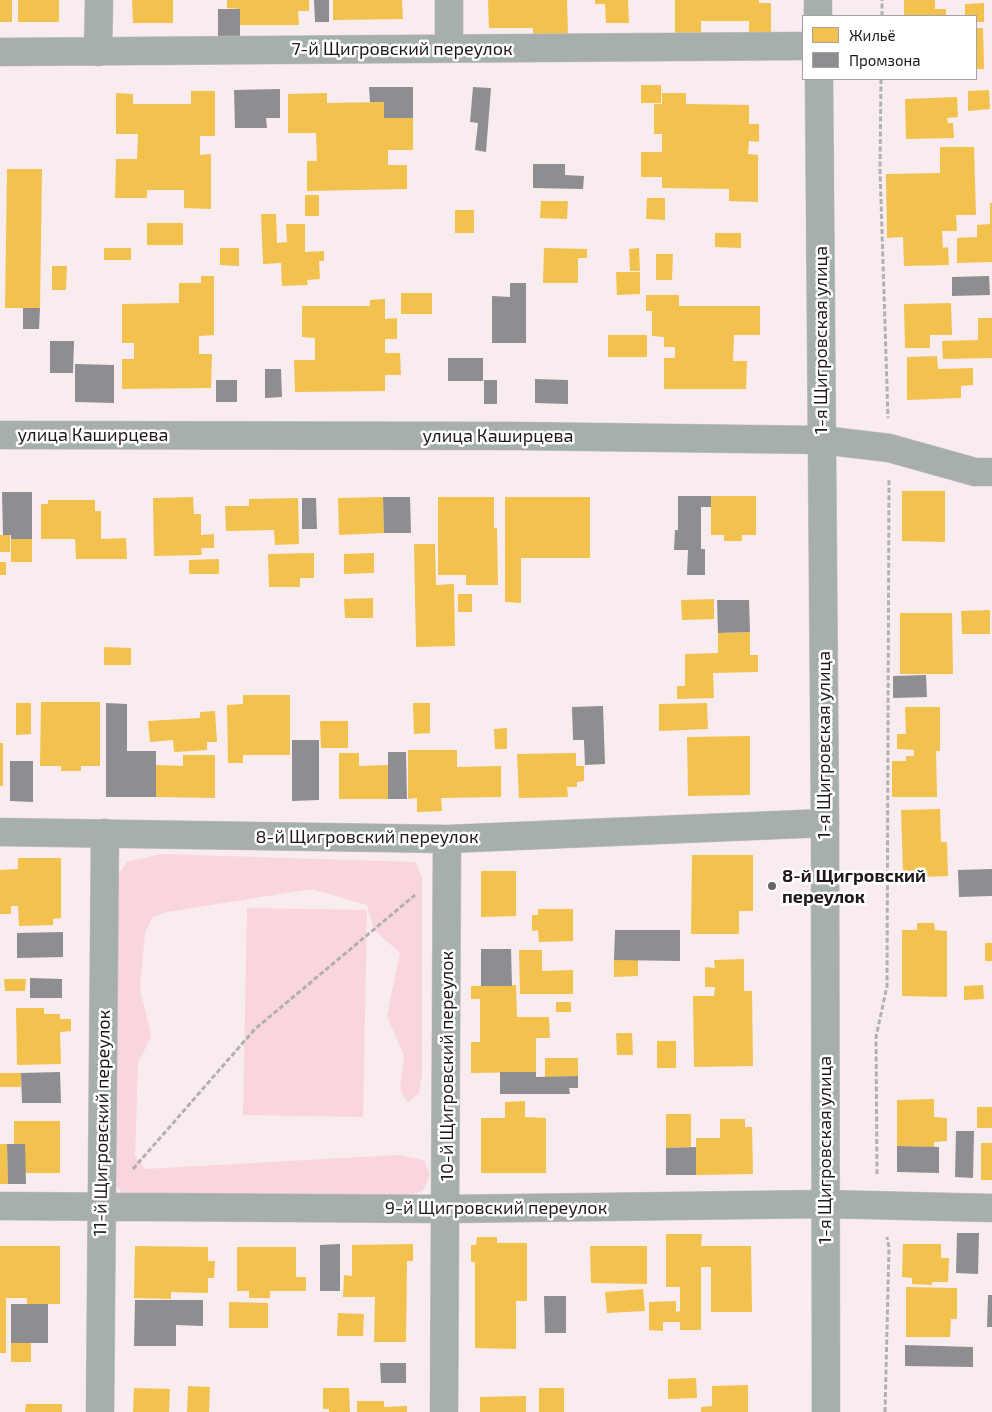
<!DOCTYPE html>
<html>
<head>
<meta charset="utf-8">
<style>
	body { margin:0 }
	#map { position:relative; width:992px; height:1412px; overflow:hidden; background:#f9ecee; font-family:"Exo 2",sans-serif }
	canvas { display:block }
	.legend { position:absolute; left:802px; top:15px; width:175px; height:65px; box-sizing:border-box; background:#fff; border:1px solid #a5a2a3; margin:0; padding:6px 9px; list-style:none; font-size:15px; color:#1f1719 }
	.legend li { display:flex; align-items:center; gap:10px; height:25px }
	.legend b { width:25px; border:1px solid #a5a2a3 }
</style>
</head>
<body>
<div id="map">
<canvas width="992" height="1412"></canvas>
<ul class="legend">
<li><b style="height:14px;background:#f2c14e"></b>Жильё</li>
<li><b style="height:14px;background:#8d8d92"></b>Промзона</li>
</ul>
</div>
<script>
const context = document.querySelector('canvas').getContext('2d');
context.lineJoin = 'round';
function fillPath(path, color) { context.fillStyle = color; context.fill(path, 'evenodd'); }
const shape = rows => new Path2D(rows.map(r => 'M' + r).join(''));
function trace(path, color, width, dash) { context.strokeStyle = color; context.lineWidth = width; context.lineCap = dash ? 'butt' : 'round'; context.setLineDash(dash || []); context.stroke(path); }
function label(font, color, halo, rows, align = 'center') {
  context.font = font + ' "Exo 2",sans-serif'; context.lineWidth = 5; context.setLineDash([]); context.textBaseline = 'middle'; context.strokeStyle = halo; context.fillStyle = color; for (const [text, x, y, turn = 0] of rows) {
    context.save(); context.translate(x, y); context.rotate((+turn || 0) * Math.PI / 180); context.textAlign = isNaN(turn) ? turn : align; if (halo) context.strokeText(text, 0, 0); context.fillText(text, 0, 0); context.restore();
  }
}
fillPath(shape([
	[161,854,415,862,422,878,422,1076,419,1093,407,1103,400,1089,404,1056,387,1016,400,953,374,930,367,905,311,889,167,912,152,918,145,933,140,988,151,1037,138,1063,135,1156,145,1169,397,1155,424,1160,430,1175,423,1190,408,1197,124,1195,108,1176,118,875,127,862],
	[247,908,367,910,363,1117,243,1115]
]), '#f9d5de');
fillPath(shape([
	[0,0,12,0,12,22,0,22],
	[18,0,59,0,59,22,18,22],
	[132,0,173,0,173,23,133,23],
	[227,0,309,0,309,11,298,11,299,25,240,25,240,9,227,8],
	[333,0,402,0,403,19,333,20],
	[488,0,567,0,568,34,533,34,533,28,489,28],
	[595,0,628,0,629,23,606,23,605,4,595,4],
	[675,0,759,0,759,3,771,3,771,37,749,37,749,21,701,21,701,34,675,34],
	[904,0,935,0,935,9,946,9,946,16,904,16],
	[984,3,984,22,976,22,976,16,965,16,965,4],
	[976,28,983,28,984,69,976,69],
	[641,85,661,85,661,103,641,103],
	[989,90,990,109,968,111,968,91],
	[191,91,215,91,215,136,200,136,200,155,211,154,211,209,184,208,184,190,147,190,147,198,115,198,116,159,137,159,138,134,116,134,116,93,133,94,133,104,191,104],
	[327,93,327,103,384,102,384,118,413,118,413,150,388,150,388,165,407,165,407,189,307,191,307,161,317,161,316,133,288,133,288,94],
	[662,93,686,93,686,104,749,105,749,124,759,124,759,142,749,141,748,154,758,155,758,202,729,201,729,189,662,188,662,177,641,177,641,152,662,152,662,134,654,134,654,104,662,104],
	[957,97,958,117,947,118,948,123,953,123,954,138,906,139,905,99],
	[940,147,974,147,976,215,956,215,957,231,942,231,943,248,948,247,949,265,904,266,903,237,887,238,886,174,940,173],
	[7,169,42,169,40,308,5,308],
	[305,195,319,195,319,216,305,216],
	[647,198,665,198,665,220,646,219],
	[541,201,568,201,567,219,540,218],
	[990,203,992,203,992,262,957,263,957,238,977,237,977,225,990,224],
	[455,210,474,210,474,233,455,233],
	[261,214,276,214,277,243,287,242,286,224,305,224,305,252,324,251,324,261,319,261,320,279,307,280,308,285,282,286,281,263,263,264],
	[147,223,183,223,183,245,147,245],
	[715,233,741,233,741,248,715,247],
	[104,248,131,248,131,260,104,260],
	[220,248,239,248,239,266,220,265],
	[544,248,587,249,587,258,578,258,578,283,543,283],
	[639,248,640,271,630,271,629,249],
	[656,254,673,254,672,280,656,280],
	[52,266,67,266,66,290,52,290],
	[616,272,640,272,640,294,617,295],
	[201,276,214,276,214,335,199,336,199,354,212,354,211,388,122,389,122,359,134,359,134,343,122,343,122,304,179,303,179,283,201,283],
	[401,293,432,293,432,314,401,314],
	[646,295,679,295,679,306,760,306,760,335,734,335,733,361,747,361,746,389,664,389,664,358,675,358,675,347,664,347,664,337,652,336,652,311,646,311],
	[385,299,385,319,397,318,397,339,385,339,385,353,400,353,401,375,385,375,385,391,295,392,294,360,315,360,315,338,302,337,302,306,370,306,370,300],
	[951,303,952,335,930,335,930,348,905,348,904,304],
	[978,318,992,318,992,358,943,359,942,341,978,340],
	[608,335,647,335,647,357,608,357],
	[937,356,938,369,973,368,973,385,961,386,961,398,907,400,907,357],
	[902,491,945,491,945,542,902,541],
	[711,496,756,496,756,535,742,535,742,541,724,541,724,535,711,535],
	[193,497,194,514,201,514,201,535,214,534,214,548,201,548,202,555,154,556,153,498],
	[383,497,384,533,339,535,338,498],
	[438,497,494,497,494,528,497,528,498,585,466,585,466,575,438,575],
	[505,497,590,497,590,558,521,558,521,603,505,602],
	[298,498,299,544,275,545,274,530,226,531,225,506,249,506,249,499],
	[48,500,95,500,95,511,101,511,101,539,126,538,127,559,76,559,75,539,41,539,41,504,48,504],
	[0,535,10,535,10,552,0,552],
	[11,539,32,539,32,562,11,562],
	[414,544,435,544,436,585,454,584,455,646,416,647],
	[314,553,314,578,300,578,300,587,269,587,268,554],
	[374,553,374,573,344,574,344,554],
	[219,559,219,574,189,574,189,560],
	[0,562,6,562,6,575,0,575],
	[458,594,472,594,472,612,458,612],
	[373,598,373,618,345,618,344,599],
	[714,599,714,619,682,620,681,600],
	[990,610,990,634,962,634,961,611],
	[900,613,952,613,953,674,900,674],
	[750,632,750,655,758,655,758,672,713,673,714,698,677,699,677,686,685,686,685,654,718,653,718,633],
	[104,647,131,648,131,665,104,665],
	[243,695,290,695,290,755,243,755,243,763,228,763,227,705,243,704],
	[41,702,100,702,100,766,81,766,81,771,61,771,61,766,40,766],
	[16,703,31,703,31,734,16,735],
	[413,703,430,703,430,733,414,734],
	[707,703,708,729,659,731,659,704],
	[905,707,940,707,940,751,936,751,937,797,892,797,892,761,906,761,906,756,914,756,914,750,897,749,897,734,906,734],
	[215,711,217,742,207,742,207,750,174,752,173,740,150,742,148,721,200,718,200,712],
	[320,721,348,721,348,748,321,748],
	[507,728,507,749,495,749,494,729],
	[750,736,750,795,688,796,687,737],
	[0,743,3,743,3,786,0,786],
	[408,750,457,750,457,767,501,766,501,797,441,798,442,811,417,812,417,798,408,799],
	[339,753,359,753,359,766,388,765,388,799,339,799],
	[576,753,576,766,584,766,584,781,577,782,577,787,567,787,568,797,519,798,517,754],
	[183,755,215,755,215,798,156,797,156,765,183,766],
	[940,809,941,842,947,842,948,876,922,877,922,872,903,872,901,810],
	[692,855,753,855,753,911,739,911,739,934,691,934],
	[18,858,61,858,61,918,53,919,53,925,19,926,18,906,11,906,11,914,0,914,0,870,18,869],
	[481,871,516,871,516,916,481,917],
	[538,909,573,909,573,941,539,942,538,930,532,931,532,915,538,915],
	[917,923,934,923,935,930,947,931,947,997,902,996,902,930,917,930],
	[985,943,992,943,992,961,985,961],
	[519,950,542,950,542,971,573,970,573,994,520,994],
	[744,959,744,991,752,991,753,1066,694,1067,693,996,714,996,715,987,705,987,705,967,715,968,714,960],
	[614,960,638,960,638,976,614,977],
	[4,979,26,979,25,991,5,991],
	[516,985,517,1017,549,1017,550,1038,536,1038,536,1072,471,1073,471,1042,480,1042,480,999,471,999,471,986],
	[983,985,984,999,964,1000,964,986],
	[556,1002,571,1002,571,1012,556,1012],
	[16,1008,44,1008,44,1014,60,1014,60,1019,71,1019,71,1031,60,1032,61,1064,17,1065],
	[616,1033,632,1033,633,1055,617,1055],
	[657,1041,676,1041,676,1068,657,1068],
	[545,1058,578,1058,578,1076,545,1077],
	[0,1073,21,1073,21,1087,0,1087],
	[934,1099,934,1117,947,1118,947,1141,934,1142,934,1147,897,1146,897,1100],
	[525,1101,525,1117,546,1118,546,1173,481,1173,481,1118,505,1118,505,1102],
	[977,1107,992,1107,992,1128,977,1128],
	[666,1114,691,1114,691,1147,666,1148],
	[720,1119,745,1119,745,1127,752,1127,753,1174,696,1175,696,1138,720,1138],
	[14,1121,60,1121,60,1173,25,1173,25,1144,14,1144],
	[981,1143,992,1143,992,1180,981,1180],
	[0,1144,7,1144,8,1184,0,1184],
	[666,1234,702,1234,701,1246,751,1246,752,1312,711,1312,711,1267,701,1267,701,1330,680,1330,680,1322,663,1322,663,1331,649,1330,649,1302,676,1301,676,1312,680,1311,680,1287,666,1287],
	[477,1237,497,1237,497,1243,527,1243,527,1301,516,1301,516,1349,475,1348,475,1262,471,1262,471,1245,476,1245],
	[413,1244,413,1261,407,1261,406,1342,374,1342,375,1297,343,1297,344,1275,352,1276,352,1245],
	[903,1244,941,1244,941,1258,949,1258,948,1282,932,1282,932,1285,912,1284,912,1278,902,1277],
	[0,1246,60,1246,60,1304,27,1304,27,1298,6,1298,6,1353,0,1353],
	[135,1246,208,1247,208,1261,215,1261,214,1278,208,1278,208,1293,171,1292,171,1299,134,1298],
	[590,1246,647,1246,647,1284,591,1283],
	[237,1247,296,1247,296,1277,306,1277,306,1291,270,1291,270,1298,249,1298,249,1291,237,1291],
	[906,1287,957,1288,957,1319,951,1319,950,1337,906,1337],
	[643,1289,645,1311,607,1313,605,1292],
	[229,1302,268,1303,268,1328,229,1328],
	[338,1313,364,1314,363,1336,337,1336],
	[11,1343,31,1343,31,1362,11,1362],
	[696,1378,697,1398,668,1399,668,1379],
	[748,1385,748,1412,701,1412,701,1407,712,1406,712,1386],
	[188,1386,210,1387,209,1412,187,1412],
	[134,1388,170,1389,169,1412,133,1412],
	[323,1388,349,1388,350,1412,329,1412,329,1409,323,1409],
	[539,1388,564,1388,564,1412,539,1412],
	[526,1396,526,1412,480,1412,480,1397],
	[357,1401,384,1401,384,1407,407,1406,407,1412,357,1412],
	[26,1404,62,1404,62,1412,25,1412]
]), '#f2c14e');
fillPath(shape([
	[314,0,329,0,329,22,315,22],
	[218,9,240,9,240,37,218,37],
	[369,87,413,87,413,118,384,118,384,102,370,102],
	[473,87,491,88,486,152,475,150,478,123,470,122],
	[280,89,280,118,266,118,267,128,235,128,234,90],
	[533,164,565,164,565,175,584,176,583,189,533,188],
	[989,276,990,295,952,296,952,277],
	[510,283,526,283,526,343,492,343,492,296,510,297],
	[23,308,40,308,39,329,23,329],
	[50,341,74,341,73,373,50,373],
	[448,358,483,358,483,381,448,381],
	[75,364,114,365,114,403,75,402],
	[265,369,281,369,282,397,265,398],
	[535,379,568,380,568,404,535,403],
	[216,380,237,380,237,402,216,402],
	[484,380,497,380,497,404,484,404],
	[2,492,32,492,32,539,11,539,11,535,3,535],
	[678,496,711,496,711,507,701,507,701,549,705,549,705,575,687,575,688,550,674,550,675,530,678,530],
	[383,497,410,497,411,533,384,533],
	[302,498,316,498,317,529,302,529],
	[717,600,749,600,750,632,718,633],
	[926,675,927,697,893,698,893,676],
	[106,703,127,704,127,751,156,751,156,797,106,797],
	[603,706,605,764,585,765,584,740,573,740,572,707],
	[292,740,319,740,319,800,292,801],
	[388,752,406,752,407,799,388,799],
	[10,761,33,761,33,802,10,801],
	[992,869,992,896,959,897,958,870],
	[615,930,680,930,680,961,614,960],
	[63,932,63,957,17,958,17,933],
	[481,949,511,949,512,986,481,986],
	[30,978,62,979,62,998,30,998],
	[60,1072,61,1103,22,1103,21,1073],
	[500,1072,536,1072,536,1077,578,1076,578,1088,569,1088,570,1094,500,1094],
	[956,1131,974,1131,973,1178,955,1177],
	[7,1144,25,1144,26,1184,8,1184],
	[897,1146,939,1147,939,1173,897,1172],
	[696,1147,696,1175,666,1175,666,1148],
	[957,1233,979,1233,978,1274,956,1273],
	[340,1244,340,1291,320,1291,320,1245],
	[988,1295,992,1295,992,1327,987,1327],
	[544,1296,566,1296,566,1333,545,1333],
	[135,1300,203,1300,203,1326,176,1325,176,1346,134,1346],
	[11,1304,48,1304,48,1343,11,1343],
	[905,1345,973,1347,973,1367,905,1366],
	[380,1363,406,1363,406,1383,381,1383]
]), '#8d8d92');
const minor = shape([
	[449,0,449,48],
	[0,52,803,46],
	[98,52,99,0],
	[0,435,517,436,822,440,889,448,975,472,992,472],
	[0,832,447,839,825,823],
	[0,1206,446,1209,825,1204,992,1208],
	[100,1412,105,833],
	[444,1412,447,839]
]);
const tertiary = shape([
	[818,0,818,16],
	[819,79,825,823,826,1412]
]);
trace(minor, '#d1c6c8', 29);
trace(tertiary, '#d1c6c8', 29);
trace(shape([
	[882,16,882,0],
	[881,79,880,169,888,418],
	[133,1169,255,1029,415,895],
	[877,1174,876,1037,887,986,889,479],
	[885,1412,889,1247,887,1237]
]), '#b1b0b0', 3, [5, 2.5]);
trace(minor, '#a7afad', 28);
trace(tertiary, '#a7afad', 28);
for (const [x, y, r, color] of [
	[772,886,5,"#6b6264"]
]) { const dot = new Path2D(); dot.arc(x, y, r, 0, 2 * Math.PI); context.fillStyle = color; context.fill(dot); trace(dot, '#fff', 2); }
label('18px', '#1f1719', '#fff', [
	["7-й Щигровский переулок",402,49],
	["1-я Щигровская улица",821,340,-90],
	["улица Каширцева",93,435],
	["улица Каширцева",498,436],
	["1-я Щигровская улица",824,745,-90],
	["8-й Щигровский переулок",367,837],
	["10-й Щигровский переулок",447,1066,-90],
	["11-й Щигровский переулок",102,1123,-89],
	["1-я Щигровская улица",825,1150,-90],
	["9-й Щигровский переулок",496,1208]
]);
label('bold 18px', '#1f1719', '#fff', [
	["8-й Щигровский",782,876],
	["переулок",782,897]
], 'left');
</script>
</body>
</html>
